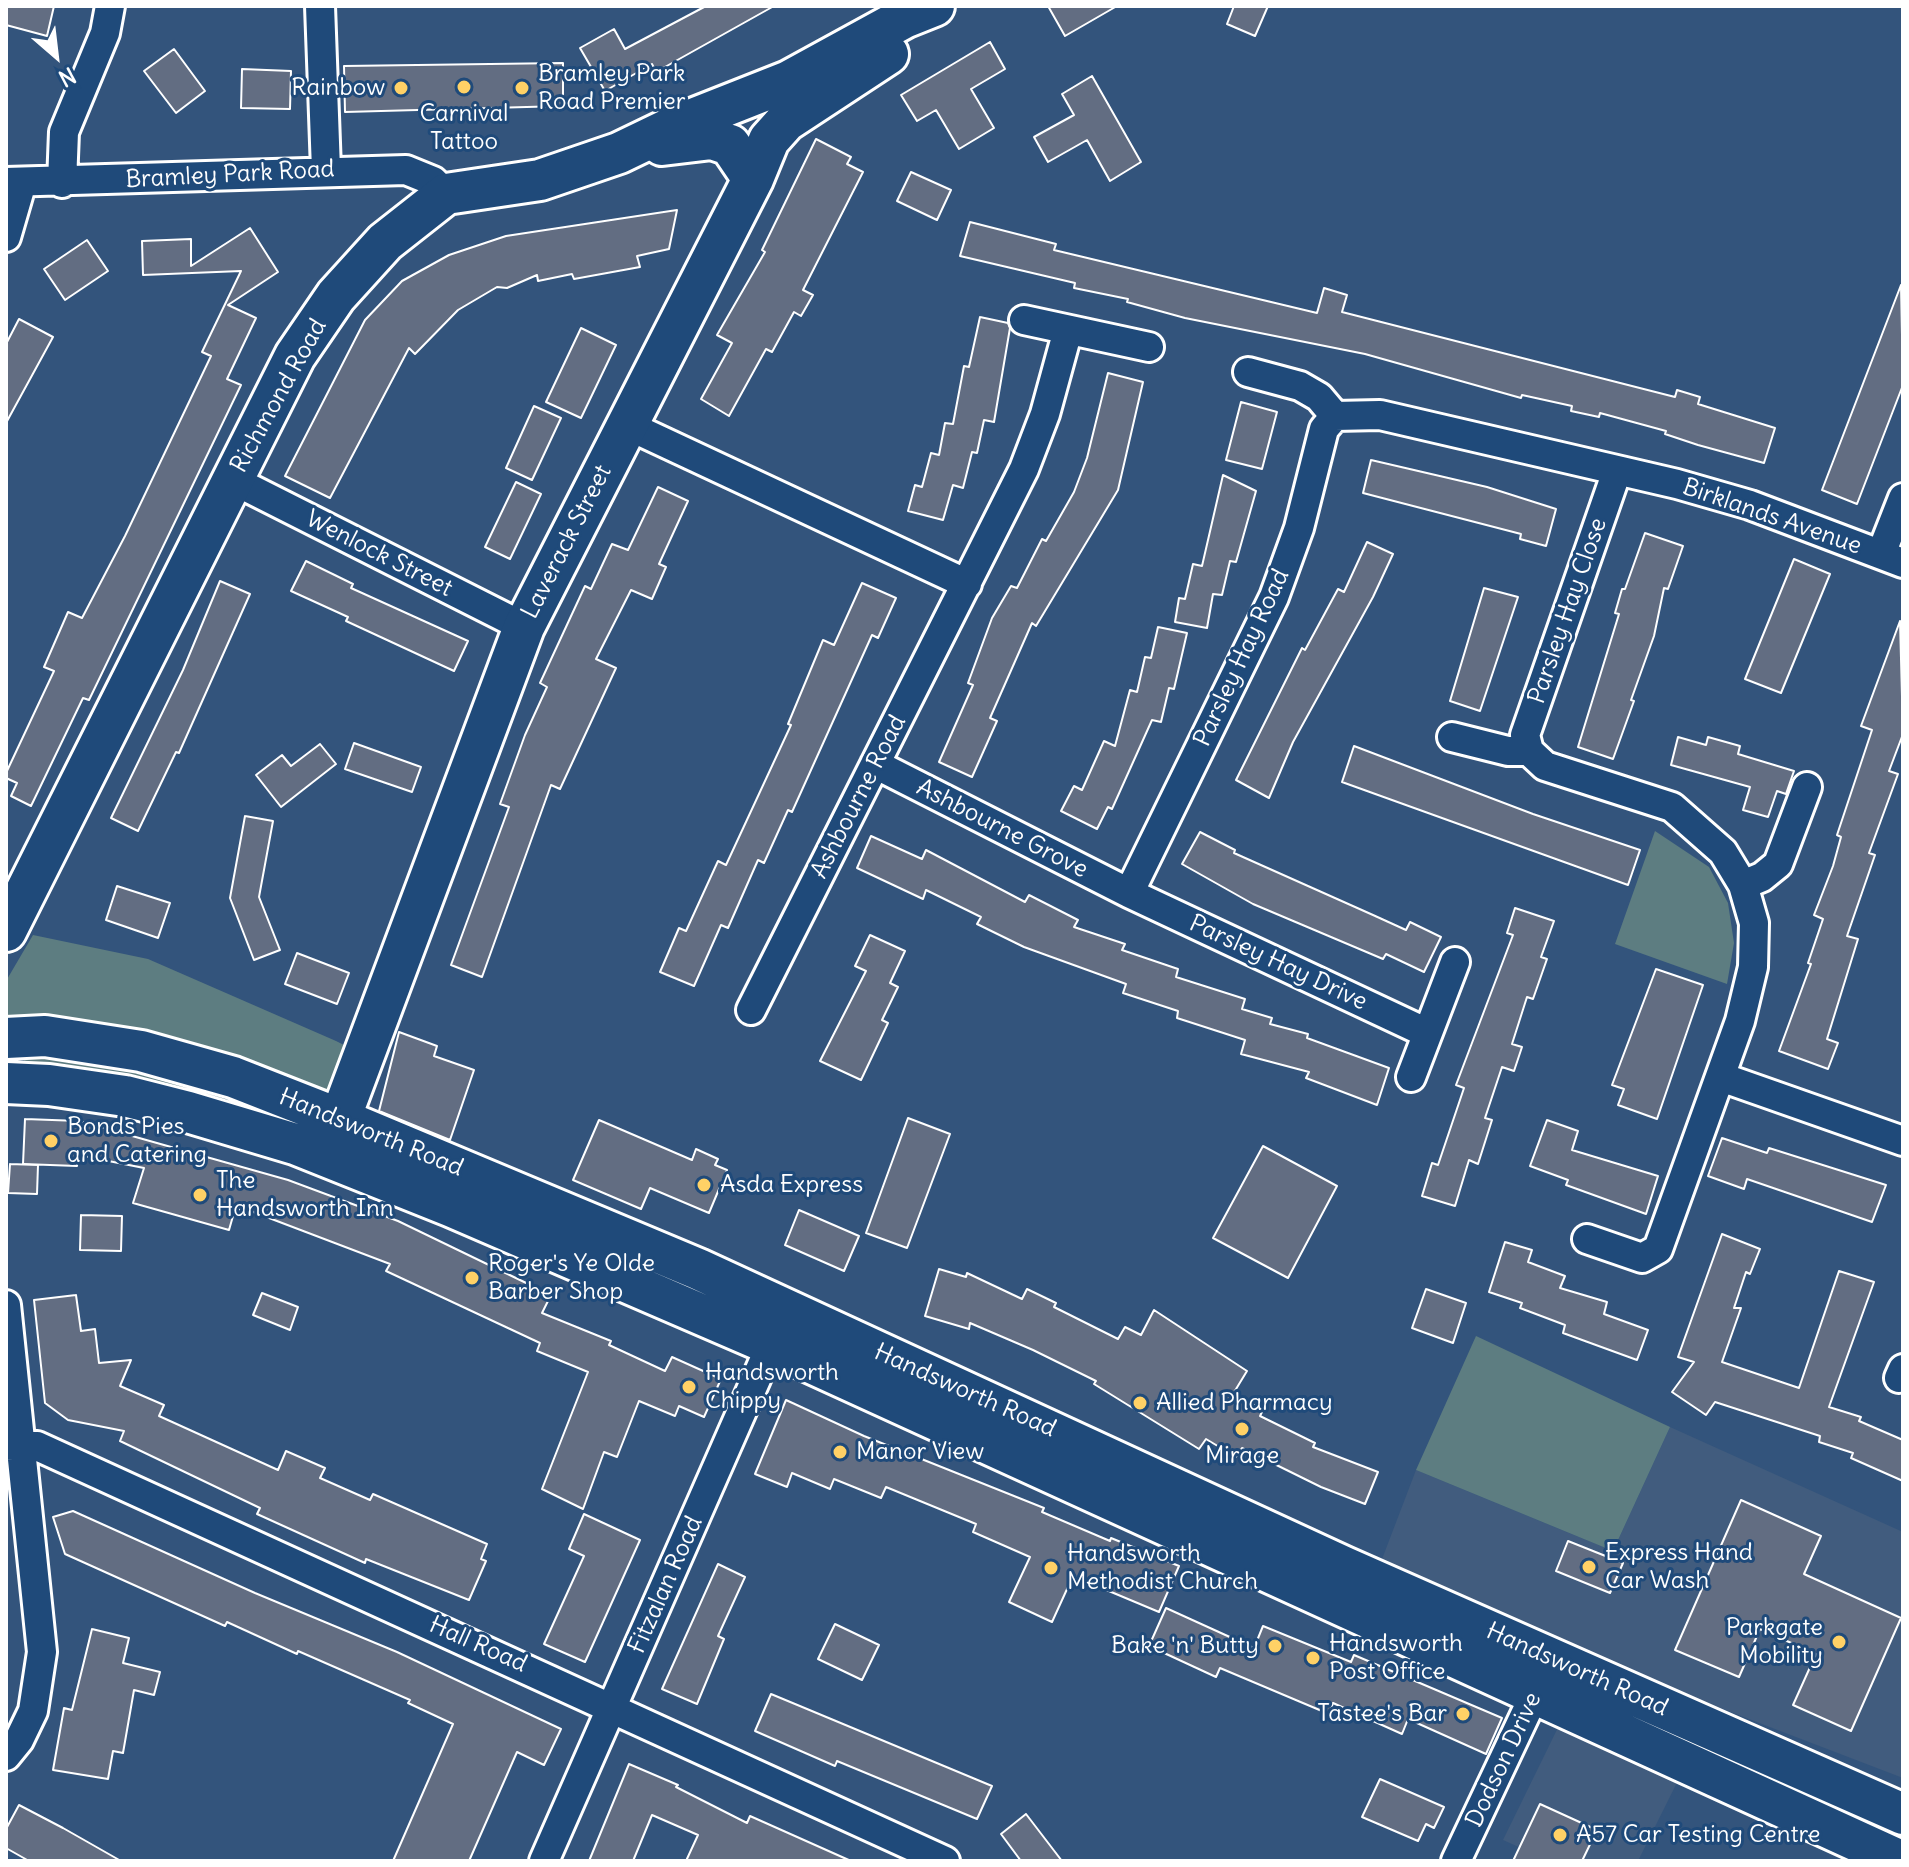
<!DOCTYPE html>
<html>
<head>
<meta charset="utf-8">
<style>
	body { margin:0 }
	#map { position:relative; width:1909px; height:1867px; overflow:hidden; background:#33547c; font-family:Delius,sans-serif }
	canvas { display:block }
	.frame { position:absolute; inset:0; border:8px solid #fff; pointer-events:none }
	.north { position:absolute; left:16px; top:16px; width:80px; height:80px; -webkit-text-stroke:6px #1f4a7a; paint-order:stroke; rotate:152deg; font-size:22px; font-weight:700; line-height:32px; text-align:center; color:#fff }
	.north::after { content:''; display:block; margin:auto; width:28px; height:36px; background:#fff; clip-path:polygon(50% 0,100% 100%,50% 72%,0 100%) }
</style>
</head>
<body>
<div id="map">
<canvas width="1909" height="1867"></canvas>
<div class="frame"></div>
<div class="north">N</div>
</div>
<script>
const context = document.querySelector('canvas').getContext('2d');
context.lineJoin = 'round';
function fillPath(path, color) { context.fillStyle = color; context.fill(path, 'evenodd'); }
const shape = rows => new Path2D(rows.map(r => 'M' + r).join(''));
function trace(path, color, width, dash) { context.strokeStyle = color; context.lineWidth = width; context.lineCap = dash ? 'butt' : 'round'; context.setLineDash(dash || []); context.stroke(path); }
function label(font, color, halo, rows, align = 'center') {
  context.font = font + ' Delius,sans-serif'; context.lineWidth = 6; context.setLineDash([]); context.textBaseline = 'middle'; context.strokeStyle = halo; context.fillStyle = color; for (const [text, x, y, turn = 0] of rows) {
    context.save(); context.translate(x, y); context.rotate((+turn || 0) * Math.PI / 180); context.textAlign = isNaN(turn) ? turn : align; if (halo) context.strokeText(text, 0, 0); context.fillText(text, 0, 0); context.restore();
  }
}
fillPath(shape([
	[1670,1427,1903,1532,1903,1778,1715,1706,1638,1861,1550,1861,1503,1840,1593,1656,1379,1567,1416,1470,1613,1551]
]), '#415c7e');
fillPath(shape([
	[1655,831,1709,867,1728,903,1734,943,1727,984,1615,944],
	[33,935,148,959,336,1041,346,1046,330,1088,314,1094,6,1018,6,981],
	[30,1058,69,1059,154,1076,293,1120,290,1124,23,1066,24,1060],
	[1476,1336,1670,1427,1613,1551,1416,1470]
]), '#5d7d81');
const building = shape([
	[6,6,54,6,47,36,6,25,6,6],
	[706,6,774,6,656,72,652,64,605,91,580,48,614,29,625,49,706,6],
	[1048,6,1117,6,1065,36,1048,6],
	[1234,6,1268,6,1255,36,1227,24,1234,6],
	[990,42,1005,69,971,89,994,128,959,149,936,110,917,121,901,95,990,42],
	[174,49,205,91,176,113,144,71,174,49],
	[563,63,563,106,345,112,344,66,563,63],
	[242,69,291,71,290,109,241,108,242,69],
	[1092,76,1141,162,1110,181,1087,140,1048,162,1034,137,1074,115,1062,94,1092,76],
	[816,139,851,157,847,164,863,172,803,290,813,295,801,316,794,312,772,352,766,349,729,416,701,399,732,343,717,335,765,252,762,250,816,139],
	[911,172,951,190,937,220,897,201,911,172],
	[677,210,669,249,637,256,640,267,574,279,572,274,538,281,537,275,507,288,497,287,458,310,415,354,409,348,330,498,285,476,365,320,402,281,449,255,506,236,677,210],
	[970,222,1056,244,1054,250,1317,313,1324,288,1347,295,1342,312,1675,397,1677,390,1700,397,1698,404,1775,428,1764,463,1698,445,1665,434,1666,431,1600,413,1599,417,1571,411,1572,406,1522,395,1521,398,1365,354,1185,318,1127,302,1128,299,1074,288,1075,283,960,256,970,222],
	[250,228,278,272,228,305,256,318,227,379,241,385,89,700,83,698,31,806,11,796,17,783,6,778,6,773,54,671,44,667,68,612,82,618,125,536,211,356,202,352,241,271,143,275,142,241,191,239,191,266,250,228],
	[87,240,108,271,65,300,44,269,87,240],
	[1901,285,1903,385,1857,504,1822,490,1901,285],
	[980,317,1008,323,1010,328,994,422,984,420,977,453,972,452,963,488,953,485,943,520,908,511,915,485,922,487,931,453,939,455,945,423,953,424,964,366,969,367,980,317],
	[19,319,53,337,6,423,6,344,19,319],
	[581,328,616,345,581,418,546,402,581,328],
	[1108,373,1143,382,1118,490,1036,626,1032,623,990,718,997,721,972,777,939,762,973,685,968,683,992,618,1011,586,1017,588,1042,539,1046,541,1074,492,1087,458,1108,373],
	[1241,402,1277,412,1262,469,1226,460,1241,402],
	[534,406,561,418,532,480,506,468,534,406],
	[1371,460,1487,487,1556,509,1546,546,1520,539,1521,534,1363,493,1371,460],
	[1223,475,1256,491,1236,562,1230,561,1222,595,1213,594,1207,628,1175,622,1179,598,1185,599,1193,564,1202,566,1223,475],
	[516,482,541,494,510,559,485,547,516,482],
	[658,487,688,501,659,564,666,567,652,599,631,590,596,659,616,668,560,789,551,785,482,977,451,965,509,807,500,804,525,735,547,687,540,683,585,586,591,589,612,544,628,550,658,487],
	[1645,533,1683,546,1668,589,1664,588,1654,636,1631,700,1634,701,1613,759,1578,747,1619,614,1615,613,1622,589,1625,589,1645,533],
	[1367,542,1393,554,1373,597,1293,742,1269,798,1236,780,1302,648,1305,650,1338,589,1344,592,1367,542],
	[1794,559,1830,574,1781,693,1745,679,1794,559],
	[306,561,353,584,351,588,468,641,454,671,346,621,348,617,291,591,306,561],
	[220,581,250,594,179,753,176,752,138,831,111,818,183,670,220,581],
	[862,583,896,598,878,638,872,635,792,812,788,810,764,863,758,860,728,928,721,925,694,986,660,972,679,928,686,931,718,861,726,865,791,725,788,724,823,640,834,645,862,583],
	[1484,588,1518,597,1480,711,1450,701,1484,588],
	[1900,621,1903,734,1889,771,1898,774,1869,853,1875,855,1847,936,1858,939,1827,1039,1838,1043,1828,1069,1779,1051,1811,964,1808,963,1823,919,1814,915,1833,866,1841,837,1837,835,1872,730,1861,726,1900,621],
	[1158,627,1187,633,1174,689,1169,688,1161,722,1152,720,1112,809,1108,807,1097,829,1061,811,1074,786,1082,790,1104,741,1115,746,1130,690,1137,692,1145,657,1151,658,1158,627],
	[1678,737,1706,745,1708,737,1740,746,1738,754,1794,771,1786,794,1777,791,1768,817,1743,810,1750,787,1671,765,1678,737],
	[354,743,421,767,412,792,345,769,354,743],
	[320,744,336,764,281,807,256,775,282,755,291,766,320,744],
	[1354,746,1533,814,1640,850,1628,885,1342,782,1354,746],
	[245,816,273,821,259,897,280,950,254,960,230,898,245,816],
	[1200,832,1235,850,1234,853,1373,915,1406,930,1410,922,1441,937,1424,972,1386,954,1383,959,1253,904,1182,864,1200,832],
	[871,836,922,859,926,850,1025,902,1029,895,1078,920,1074,927,1125,944,1122,950,1178,969,1176,977,1245,999,1242,1009,1272,1018,1270,1024,1308,1034,1307,1038,1389,1068,1377,1105,1306,1078,1309,1072,1241,1054,1245,1040,1177,1018,1178,1011,1123,993,1126,984,1024,947,977,924,981,917,926,890,923,899,857,868,871,836],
	[117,886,170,903,158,938,106,920,117,886],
	[1515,908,1554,921,1541,957,1547,959,1533,999,1527,997,1512,1044,1522,1047,1514,1071,1502,1067,1485,1118,1492,1120,1478,1164,1469,1160,1455,1206,1422,1196,1432,1163,1438,1165,1464,1088,1456,1085,1513,935,1507,933,1515,908],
	[870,935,905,951,890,983,898,987,882,1020,888,1023,861,1080,820,1061,866,971,855,966,870,935],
	[297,953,349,973,337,1004,285,984,297,953],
	[1656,969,1703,985,1657,1119,1618,1105,1624,1089,1612,1085,1656,969],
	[399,1032,437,1046,434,1056,474,1070,450,1140,379,1111,399,1032],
	[908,1118,950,1134,907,1248,866,1233,908,1118],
	[25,1119,79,1121,288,1180,398,1221,551,1295,542,1313,611,1341,609,1345,665,1371,672,1357,721,1379,704,1417,679,1406,675,1416,639,1401,617,1457,604,1452,583,1509,542,1489,588,1372,537,1351,540,1343,386,1271,390,1264,248,1210,235,1209,229,1230,133,1203,144,1168,78,1155,77,1166,23,1164,25,1119],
	[599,1120,692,1160,696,1149,718,1159,715,1165,727,1170,709,1213,650,1188,641,1209,573,1180,599,1120],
	[1547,1120,1578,1131,1572,1150,1658,1176,1646,1214,1566,1185,1568,1180,1530,1166,1547,1120],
	[1722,1138,1767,1153,1769,1148,1886,1185,1872,1222,1747,1179,1744,1189,1708,1176,1722,1138],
	[1263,1146,1337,1186,1288,1278,1213,1238,1263,1146],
	[10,1164,38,1165,37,1194,8,1193,10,1164],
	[799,1210,859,1236,844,1271,785,1245,799,1210],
	[81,1215,122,1216,121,1251,80,1250,81,1215],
	[1722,1234,1760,1249,1750,1274,1746,1272,1734,1308,1741,1308,1722,1362,1799,1388,1839,1271,1874,1282,1829,1407,1861,1417,1859,1421,1903,1440,1903,1481,1851,1458,1853,1453,1819,1442,1820,1436,1715,1402,1706,1415,1672,1392,1694,1362,1678,1357,1722,1234],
	[1505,1242,1532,1250,1528,1262,1565,1276,1560,1288,1607,1302,1604,1314,1648,1330,1637,1360,1563,1333,1565,1325,1520,1308,1522,1303,1489,1292,1505,1242],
	[939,1269,966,1277,967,1273,1022,1299,1027,1289,1056,1303,1054,1307,1118,1339,1125,1327,1141,1335,1154,1310,1247,1371,1233,1394,1263,1410,1260,1416,1315,1443,1313,1447,1378,1472,1365,1504,1321,1487,1242,1448,1236,1457,1206,1439,1199,1449,1094,1384,1096,1381,1033,1350,970,1323,969,1329,925,1316,939,1269],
	[1426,1289,1466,1303,1453,1343,1412,1328,1426,1289],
	[262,1293,298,1307,290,1330,253,1315,262,1293],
	[76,1295,81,1331,95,1329,99,1363,131,1360,120,1386,164,1405,159,1416,278,1470,286,1451,325,1468,320,1478,370,1500,373,1494,487,1544,481,1559,486,1561,469,1600,366,1559,365,1563,257,1514,260,1508,120,1441,124,1431,68,1420,45,1403,34,1300,76,1295],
	[786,1400,864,1436,1044,1508,1042,1512,1110,1541,1111,1538,1179,1566,1159,1612,1073,1576,1052,1622,1009,1602,1030,1557,973,1532,976,1524,886,1487,881,1498,834,1479,830,1489,792,1473,787,1487,755,1474,786,1400],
	[1741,1500,1821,1536,1804,1574,1901,1618,1851,1731,1793,1705,1816,1654,1760,1629,1739,1677,1675,1650,1741,1500],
	[73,1511,255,1593,397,1652,561,1729,544,1765,517,1752,469,1861,393,1861,453,1724,408,1703,410,1700,298,1651,297,1654,227,1622,225,1626,65,1554,53,1517,73,1511],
	[584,1514,640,1540,585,1662,544,1644,584,1556,569,1549,584,1514],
	[1568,1541,1623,1563,1610,1593,1556,1571,1568,1541],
	[718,1564,745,1577,718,1636,724,1639,697,1704,662,1689,718,1564],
	[1166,1608,1254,1648,1263,1626,1351,1662,1354,1655,1502,1718,1486,1754,1408,1719,1402,1734,1333,1703,1329,1714,1220,1668,1216,1677,1149,1646,1166,1608],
	[835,1624,879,1645,862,1680,818,1659,835,1624],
	[92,1629,129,1638,123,1663,160,1672,154,1695,134,1690,123,1753,113,1751,108,1779,53,1770,64,1708,72,1710,92,1629],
	[771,1694,992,1786,977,1819,837,1761,835,1766,755,1731,771,1694],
	[629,1764,678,1785,676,1787,747,1823,750,1816,851,1861,686,1861,698,1835,652,1815,633,1861,589,1861,629,1764],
	[1380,1779,1444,1807,1434,1828,1426,1824,1418,1841,1362,1817,1380,1779],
	[1540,1804,1597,1830,1582,1861,1513,1861,1540,1804],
	[19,1805,63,1828,121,1861,29,1861,6,1848,6,1829,19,1805],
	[1026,1814,1062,1861,1021,1861,1001,1834,1026,1814]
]);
fillPath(building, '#626d82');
trace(building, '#fff', 2);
const minor = shape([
	[320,6,326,170],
	[6,182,406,170,433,181,446,194],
	[62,183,64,132,105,33,110,6],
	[6,237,22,182],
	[1024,320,1149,347],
	[1248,372,1300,386,1319,397,1335,416],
	[627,425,967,584],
	[233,480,524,627],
	[1881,554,1903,498],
	[1452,737,1508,751,1529,751],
	[875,764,1129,893,1427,1033],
	[1743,885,1762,877,1778,864,1807,787],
	[1129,893,1274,597,1299,528,1324,429,1335,416,1380,415,1677,484,1750,505,1903,563],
	[751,1010,1024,469,1045,414,1068,330],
	[1411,1077,1455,962],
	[1721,1077,1903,1141],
	[1587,1239,1642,1258,1658,1249,1740,1021,1753,967,1754,923,1743,885,1723,852,1672,807,1545,766,1529,751,1525,735,1617,471],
	[6,1305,42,1652,33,1711,19,1740,6,1756],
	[1899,1378,1903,1369],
	[6,1445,37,1446,945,1861],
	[544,1861,778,1329],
	[1456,1861,1543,1677]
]);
const secondary = shape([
	[662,145,712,139,730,145,753,179],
	[6,931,295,356,336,296,385,242,446,194,540,180,619,153,675,126,789,81,904,18,934,6],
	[6,1038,45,1036,141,1051,233,1077,340,1119,698,1269,1344,1567,1903,1814],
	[6,1083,49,1085,125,1096,188,1112,295,1144,450,1206,772,1345,1901,1861],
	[321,1136,340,1119,524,627,753,179,769,140,786,121,888,54]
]);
trace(minor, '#fff', 34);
trace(secondary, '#fff', 46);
trace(minor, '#1f4a7a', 28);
trace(secondary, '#1f4a7a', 40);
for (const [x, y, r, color] of [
	[464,87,8,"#ffd166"],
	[401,88,8,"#ffd166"],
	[522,88,8,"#ffd166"],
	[51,1141,8,"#ffd166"],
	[704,1185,8,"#ffd166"],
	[200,1195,8,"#ffd166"],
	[472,1278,8,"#ffd166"],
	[689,1387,8,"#ffd166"],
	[1140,1403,8,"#ffd166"],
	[1242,1429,8,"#ffd166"],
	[840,1452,8,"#ffd166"],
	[1589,1567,8,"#ffd166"],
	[1051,1568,8,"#ffd166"],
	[1839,1642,8,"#ffd166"],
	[1275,1646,8,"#ffd166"],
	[1313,1658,8,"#ffd166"],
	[1463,1714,8,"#ffd166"],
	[1560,1835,8,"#ffd166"]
]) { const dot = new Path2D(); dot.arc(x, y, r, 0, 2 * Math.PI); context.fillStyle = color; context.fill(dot); trace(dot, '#1f4a7a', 3); }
label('24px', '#fff', '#1f4a7a', [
	["Bramley Park",538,74],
	["Road Premier",538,102],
	["Rainbow",385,88,"right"],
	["Carnival",464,114,"center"],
	["Tattoo",464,142,"center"],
	["Bonds Pies",67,1127],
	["and Catering",67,1155],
	["The",216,1181],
	["Handsworth Inn",216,1209],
	["Asda Express",720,1185],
	["Roger's Ye Olde",488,1264],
	["Barber Shop",488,1292],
	["Handsworth",705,1373],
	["Chippy",705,1401],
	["Allied Pharmacy",1156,1403],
	["Manor View",856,1452],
	["Mirage",1242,1456,"center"],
	["Express Hand",1605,1553],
	["Car Wash",1605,1581],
	["Handsworth",1067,1554],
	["Methodist Church",1067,1582],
	["Parkgate",1823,1628,"right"],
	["Mobility",1823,1656,"right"],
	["Handsworth",1329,1644],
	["Post Office",1329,1672],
	["Bake 'n' Butty",1259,1646,"right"],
	["Tastee's Bar",1447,1714,"right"],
	["A57 Car Testing Centre",1576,1835]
], 'left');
label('24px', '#fff', '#1f4a7a', [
	["Bramley Park Road",230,175,-3],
	["Richmond Road",279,396,-61],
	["Birklands Avenue",1772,517,19],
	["Laverack Street",567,542,-63],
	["Wenlock Street",379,554,27],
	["Parsley Hay Close",1568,611,-71],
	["Parsley Hay Road",1242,658,-65],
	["Ashbourne Road",859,797,-63],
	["Ashbourne Grove",1002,829,27],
	["Parsley Hay Drive",1278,963,25],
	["Handsworth Road",371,1133,22],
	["Handsworth Road",965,1391,24],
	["Fitzalan Road",666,1585,-66],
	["Hall Road",478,1645,24],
	["Handsworth Road",1577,1670,24],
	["Dodson Drive",1504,1760,-65]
]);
</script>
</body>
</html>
